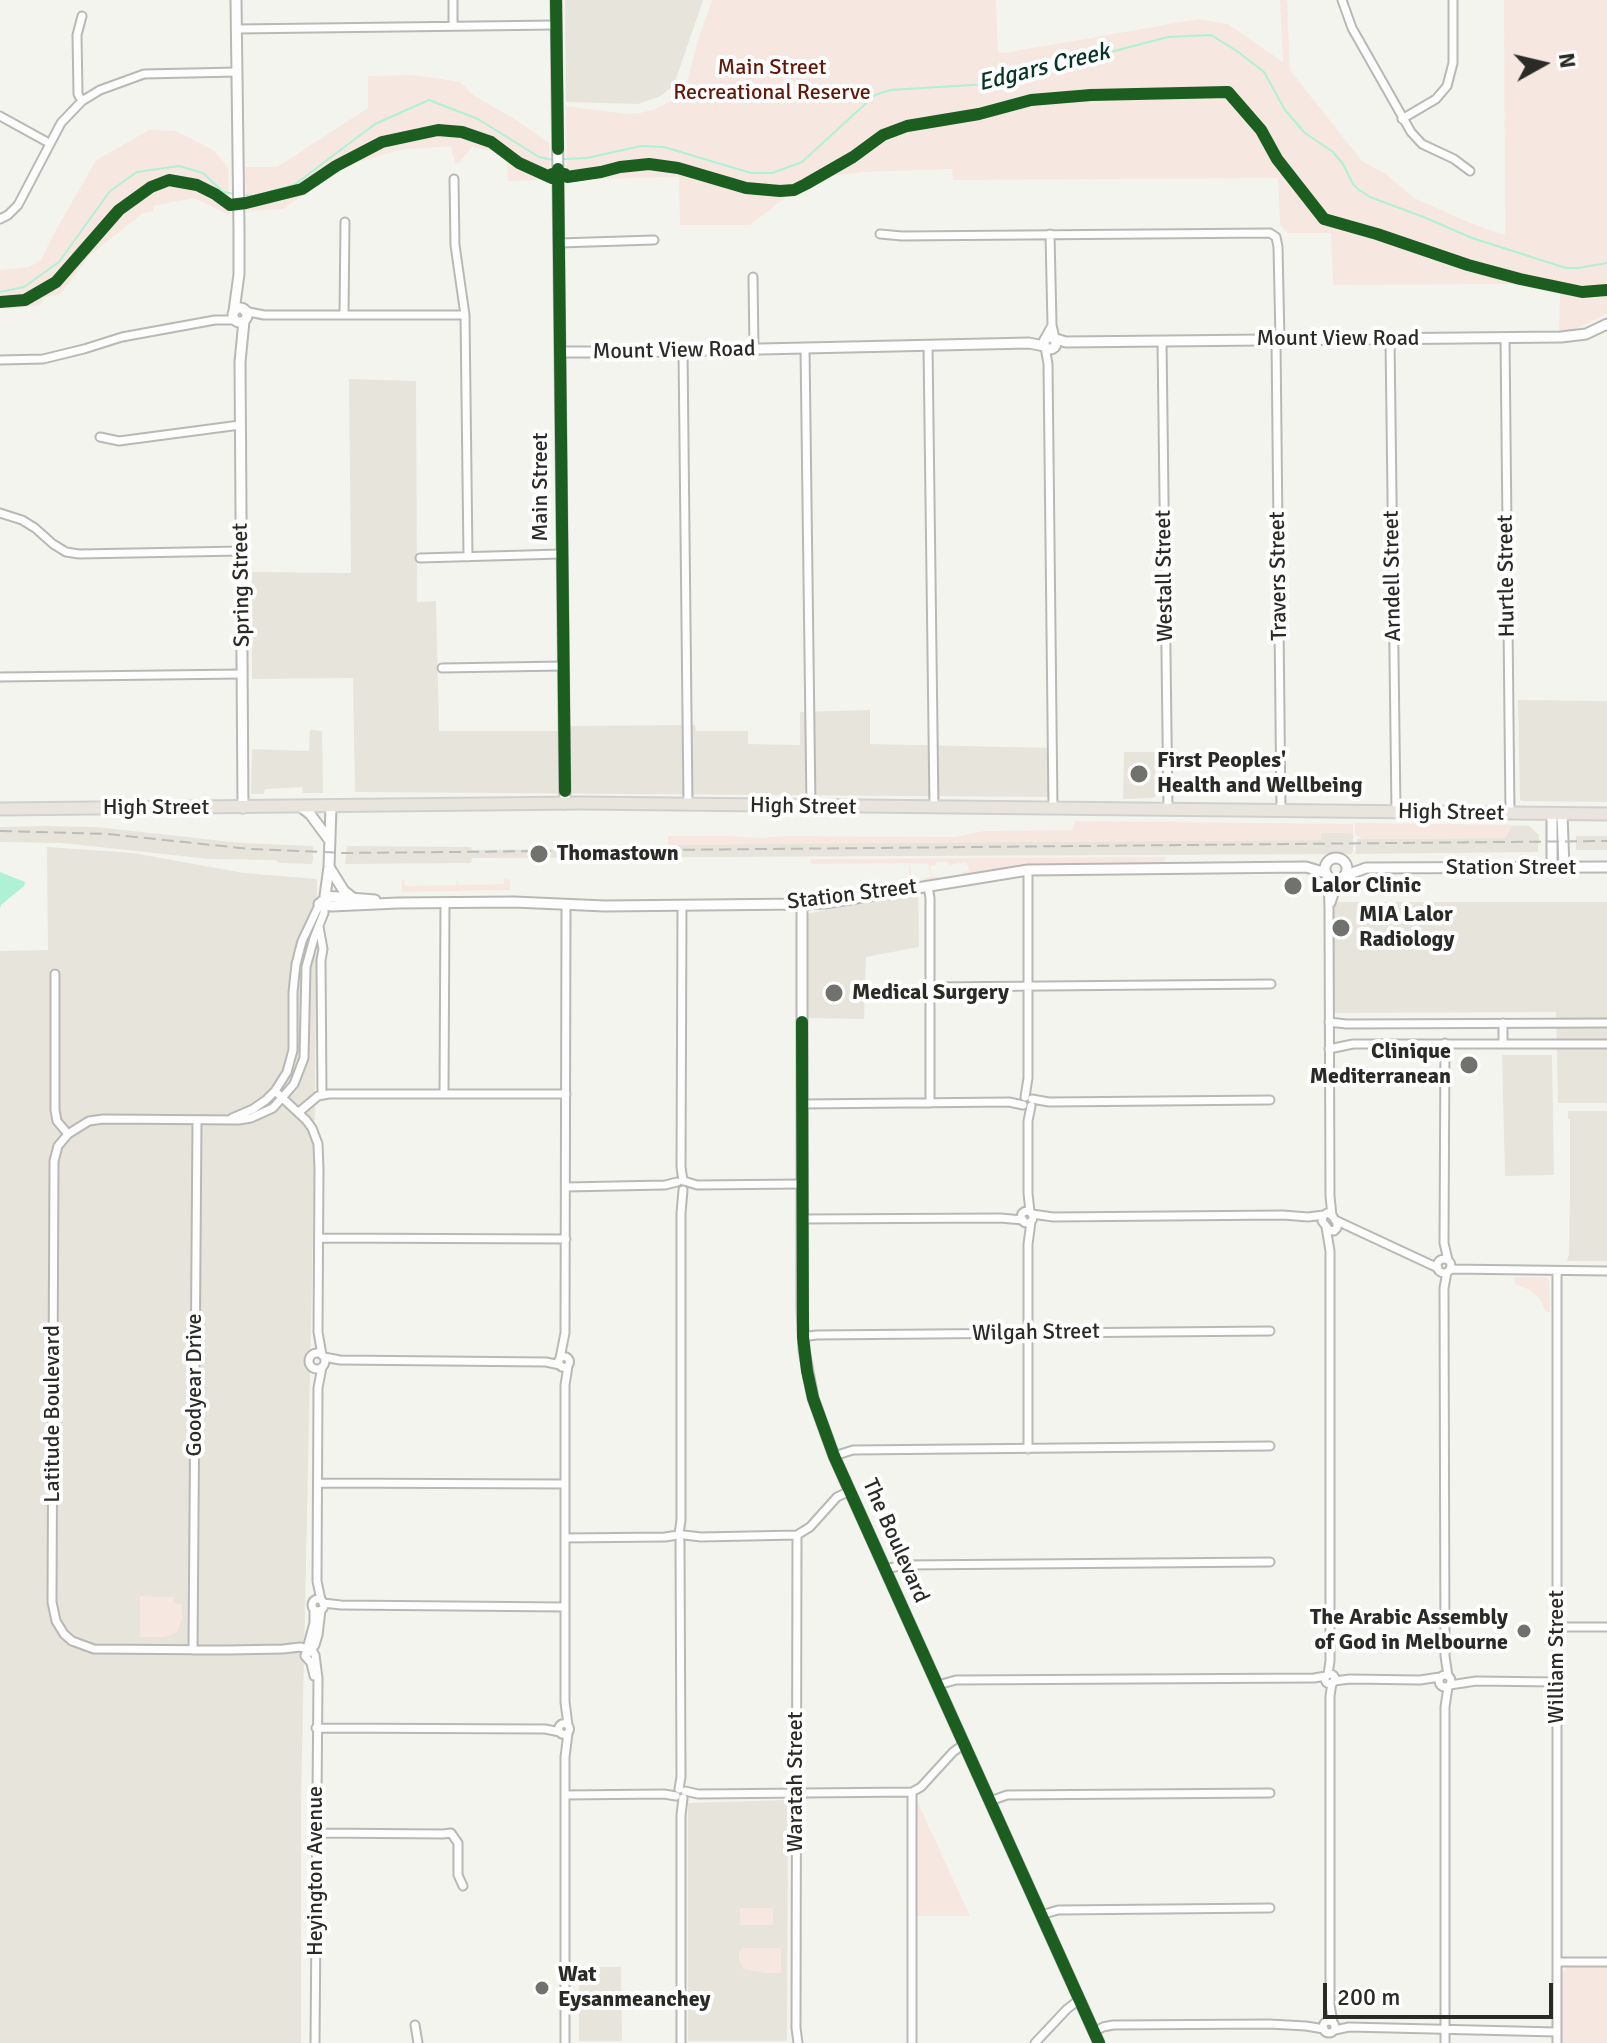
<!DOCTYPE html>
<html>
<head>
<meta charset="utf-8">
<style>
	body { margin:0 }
	#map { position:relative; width:1607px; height:2043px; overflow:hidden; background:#f4f4ef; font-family:Signika,sans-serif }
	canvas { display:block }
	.north { position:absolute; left:1503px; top:24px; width:80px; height:80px; -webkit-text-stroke:6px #fff; paint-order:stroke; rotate:82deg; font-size:22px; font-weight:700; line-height:32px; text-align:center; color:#2a2a27 }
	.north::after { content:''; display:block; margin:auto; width:28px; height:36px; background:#2a2a27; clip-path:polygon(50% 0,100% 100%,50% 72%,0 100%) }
	.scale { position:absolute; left:1323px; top:1983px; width:230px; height:36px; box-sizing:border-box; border:4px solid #2a2a27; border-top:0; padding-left:10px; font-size:24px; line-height:28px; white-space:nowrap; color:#2a2a27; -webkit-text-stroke:6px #fff; paint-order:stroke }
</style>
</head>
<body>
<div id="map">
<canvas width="1607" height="2043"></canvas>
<div class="north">N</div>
<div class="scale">200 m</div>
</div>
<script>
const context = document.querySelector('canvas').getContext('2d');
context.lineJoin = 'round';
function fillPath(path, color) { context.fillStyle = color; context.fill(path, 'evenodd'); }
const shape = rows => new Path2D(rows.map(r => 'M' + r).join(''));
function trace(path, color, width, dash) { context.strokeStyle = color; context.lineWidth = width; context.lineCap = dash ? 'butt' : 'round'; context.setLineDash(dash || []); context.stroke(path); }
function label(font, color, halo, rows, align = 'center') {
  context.font = font + ' Signika,sans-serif'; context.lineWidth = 8; context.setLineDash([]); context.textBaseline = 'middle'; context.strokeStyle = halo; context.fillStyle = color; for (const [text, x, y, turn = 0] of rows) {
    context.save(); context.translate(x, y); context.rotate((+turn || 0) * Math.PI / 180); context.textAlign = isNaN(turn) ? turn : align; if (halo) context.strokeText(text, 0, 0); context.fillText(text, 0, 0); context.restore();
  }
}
fillPath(shape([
	[565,0,703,0,674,85,661,96,638,104,566,102],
	[349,379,416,381,417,602,436,601,439,731,558,731,559,726,695,725,696,731,748,731,748,744,800,745,800,712,870,710,870,744,1055,748,1056,797,355,792,353,678,252,679,252,572,351,573],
	[1518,700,1607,701,1607,802,1521,801,1520,799],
	[310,730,322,731,323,793,303,793,302,787,265,789,264,794,251,794,252,749,309,751],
	[1124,752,1155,752,1156,796,1153,798,1123,799],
	[44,826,96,827,241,843,313,846,313,860,312,864,280,863,275,860,209,859,63,843,0,842,0,827],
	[1511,826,1529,826,1539,835,1538,852,1355,854,1357,839,1505,838],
	[1321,833,1351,833,1353,835,1353,852,1351,854,472,858,471,863,345,864,347,846,471,847,472,850,653,848,657,845,795,843,1320,840],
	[1576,836,1607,836,1607,850,1576,850],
	[47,847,133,853,244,873,317,879,314,1182,301,1799,301,2043,0,2043,0,951,48,950],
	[918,892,919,947,866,957,864,1019,808,1018,806,914],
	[1338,902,1607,902,1607,1103,1558,1103,1556,1012,1331,1013,1332,907],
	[1502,1055,1552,1055,1554,1175,1505,1176],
	[1568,1111,1607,1111,1607,1261,1567,1261,1569,1254,1570,1198,1570,1119,1568,1119],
	[785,1800,788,1803,787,2039,786,2041,688,2041,688,1803],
	[579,1967,621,1967,622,2041,579,2041]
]), '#e6e4db');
fillPath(shape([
	[712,0,996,0,998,52,1004,53,1199,19,1228,24,1283,62,1280,0,1287,0,1290,70,1362,161,1386,174,1414,198,1475,225,1505,235,1504,0,1607,0,1607,314,1574,330,1559,332,1560,294,1515,284,1333,285,1331,233,1287,233,1280,224,1278,178,953,180,952,169,864,172,829,176,805,192,785,198,750,225,680,225,679,177,567,180,566,106,626,114,640,113,655,109,688,92,686,86,698,40],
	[415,75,460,82,473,95,518,121,549,143,550,180,508,181,507,162,497,152,472,147,458,164,455,163,451,146,399,150,345,166,283,209,246,211,245,167,277,167,368,108,368,76],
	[149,130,176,131,215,151,228,168,229,215,194,198,153,206,153,211,142,214,90,255,61,294,45,297,41,305,12,309,0,308,0,270,29,267,41,260,52,237,96,160],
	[1074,821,1353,824,1353,835,1351,833,1321,833,1321,840,668,845,668,836,729,836,760,838,783,836,954,837,984,831,1073,830],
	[1355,823,1529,825,1529,826,1511,826,1505,838,1362,839,1355,834],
	[1166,857,1163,864,1033,865,963,875,962,872,969,871,967,862,949,865,948,862,936,862,936,865,930,867,932,877,939,876,938,879,925,882,924,878,931,877,928,864,910,863,912,880,919,879,918,883,894,887,893,883,909,880,909,863,812,864,810,862,811,859],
	[505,878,510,880,510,890,402,892,402,880,404,880,405,886,456,885,457,879,459,885,504,884],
	[1514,1277,1546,1277,1549,1280,1550,1312,1546,1312,1539,1298,1530,1290,1515,1284],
	[140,1596,174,1597,174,1603,182,1604,182,1619,177,1632,165,1637,140,1637],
	[917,1801,970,1916,916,1916],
	[740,1908,773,1908,773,1925,740,1925],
	[743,1948,779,1948,781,1950,781,1973,765,1973,743,1969,739,1960,739,1952],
	[1571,1967,1607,1967,1607,2043,1561,2043,1561,1975,1566,1968]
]), '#f7e7e1');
fillPath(shape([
	[0,872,25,882,24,886,1,905,0,909]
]), '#aff1d4');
trace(shape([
	[563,159,587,158,641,146,664,147,751,173,772,173,802,162,875,95,890,90,988,84,1168,37,1211,35,1237,51,1264,72,1285,110,1305,133,1333,152,1343,164,1353,184,1359,190,1370,197,1426,218,1472,238,1566,268,1578,268,1607,263],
	[242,195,254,196,294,185,375,124,429,100,478,119,539,157,553,160],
	[0,292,24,287,59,262,110,191,137,172,179,166,203,173,223,192,235,194]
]), '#aff1d4', 2);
const minor = shape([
	[1342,0,1352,28,1411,132,1422,144,1454,159,1470,171],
	[453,26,453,0],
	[237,29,556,25],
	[82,101,78,94,77,35,82,16],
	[0,116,49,143],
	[1402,119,1436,99,1447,86,1453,63,1453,0],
	[454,179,455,245,465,315,468,557],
	[0,219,8,215,18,205,61,123,82,101,100,90,144,74,237,72],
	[880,234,902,236,1270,233,1276,237,1278,247,1280,340],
	[1050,234,1052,325,1055,338],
	[559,243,654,240],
	[753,277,754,349],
	[244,311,264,315,465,315],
	[344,315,345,222],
	[1045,338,1052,325],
	[1505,338,1510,814],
	[1390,339,1396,812],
	[1276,340,1281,811],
	[1162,341,1168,810],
	[928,345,934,808],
	[1045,347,1048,364,1053,809],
	[805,348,811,807],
	[683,351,688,804],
	[0,360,43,359,84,349,122,337,215,320,235,320],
	[100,437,119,441,240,425],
	[0,513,22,520,35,528,53,544,66,552,79,554,241,551],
	[420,558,561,554],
	[442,668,563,666],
	[0,677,242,674],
	[1328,875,1329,909,1330,1196,1332,1216],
	[928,886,930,898,930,1103],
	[1331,903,1339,879],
	[682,906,681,1167,683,1181],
	[319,927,323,949,321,960,322,1095],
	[55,974,55,1110,57,1121,68,1134],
	[930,987,1271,984],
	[1329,1022,1346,1024,1607,1023],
	[1445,1043,1444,1243,1448,1260],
	[1503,1044,1503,1023],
	[1329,1049,1353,1044,1607,1044],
	[275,1091,306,1120,312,1128,318,1144,319,1169,318,1332,322,1355],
	[444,1094,445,903],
	[1025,1097,1028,1078,1028,870],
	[1032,1099,1049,1102,1270,1100],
	[802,1104,1009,1102,1023,1105],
	[299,1112,318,1096,329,1094,566,1094],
	[232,1118,253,1109,266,1100,275,1091,287,1072,293,1050,293,992,296,964,302,941,321,901],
	[684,1181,697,1185,802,1184],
	[566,1187,665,1185,677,1182],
	'1021 1217a6 6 0 1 1 12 0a6 6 0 1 1-12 0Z',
	[1030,1212,1028,1193,1028,1121,1031,1106],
	[1327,1213,1332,1215,1337,1223,1337,1228,1334,1231,1329,1230,1322,1221,1323,1216,1327,1213],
	[1032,1214,1053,1217,1283,1215,1308,1217,1324,1215],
	[802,1219,1000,1218,1023,1220],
	[1335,1220,1438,1268],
	[1326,1227,1330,1251,1330,1661,1328,1674],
	[319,1238,566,1239],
	'1437 1266a7 7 0 1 1 14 0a7 7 0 1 1-14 0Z',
	[1450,1269,1607,1271],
	[1557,1271,1557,2043],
	[1447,1272,1444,1288,1445,1656,1448,1676],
	[803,1337,816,1335,1270,1331],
	'309 1361a8 8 0 1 1 16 0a8 8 0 1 1-16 0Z',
	'558.5 1362a5.5 5.5 0 1 1 11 0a5.5 5.5 0 1 1-11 0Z',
	[324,1357,340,1360,546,1362,560,1365],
	[560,1358,565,1333,566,905],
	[1028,1449,1028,1244,1031,1222],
	[834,1456,853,1450,1270,1446],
	[318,1483,565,1484],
	[679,1534,681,1520,681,1213,683,1190],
	[684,1535,701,1537,797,1535,810,1527,837,1497,850,1491],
	[797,1535,796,2028,798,2043],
	[565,1538,665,1537,678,1535],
	[885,1569,904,1565,1270,1562],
	'312 1605a6 6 0 1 1 12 0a6 6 0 1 1-12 0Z',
	[321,1600,317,1581,318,1388,322,1367],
	[323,1603,341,1605,565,1607],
	[1557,1627,1607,1627],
	[193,1650,197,1121],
	[310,1652,315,1645,318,1635,321,1610],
	'1325 1679a5 5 0 1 1 10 0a5 5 0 1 1-10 0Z',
	'1439 1681a6 6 0 1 1 12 0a6 6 0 1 1-12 0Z',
	[314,1676,311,1663,305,1656,314,1623,314,1610],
	[1334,1681,1350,1679,1420,1680,1440,1677],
	[1332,1683,1330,1696,1330,2005,1333,2022],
	[938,1685,956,1680,1314,1678,1326,1676],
	[1450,1685,1476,1681,1556,1682],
	'558.5 1729a5.5 5.5 0 1 1 11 0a5.5 5.5 0 1 1-11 0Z',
	[568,1725,565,1702,565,1385,568,1366],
	[316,1728,545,1729,560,1732],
	[679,1789,681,1777,680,1541],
	[685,1791,698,1794,912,1792,921,1787,953,1752,964,1744],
	[565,1795,664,1794,676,1796],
	[990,1801,1007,1795,1270,1793],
	[317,1833,443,1834,451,1833,458,1843,458,1875,463,1886],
	[1041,1915,1058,1910,1270,1908],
	[1557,1962,1607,1962],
	'1323 2027a6 6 0 1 1 12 0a6 6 0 1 1-12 0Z',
	[415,2025,418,2043],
	[1335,2030,1349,2027,1557,2032],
	[1094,2032,1103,2027,1113,2025,1269,2024,1306,2026,1324,2029],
	[315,2043,318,1678,315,1655,312,1650,300,1647,283,1649,228,1650,94,1649,72,1641,64,1634,56,1621,52,1602,54,1161,58,1146,68,1134,89,1121,103,1119,239,1120,251,1118,273,1108,294,1084,304,1058,306,967,314,938,324,913,324,902],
	[565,2043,565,1757,568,1733],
	[681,2043,681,1815,683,1798],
	[912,2043,912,1792],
	[1035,2043,1067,2009,1080,1999],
	[1445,2043,1445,1707,1448,1687]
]);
const tertiary = shape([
	[556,0,565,804],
	'233 315a7 7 0 1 1 14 0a7 7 0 1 1-14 0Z',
	[234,311,239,274,239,231,236,0],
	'1044 343a6 6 0 1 1 12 0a6 6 0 1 1-12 0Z',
	[1056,339,1066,342,1561,337,1586,334,1607,324],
	[560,352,626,352,1029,343,1044,346],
	[301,807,310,814,330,841],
	[331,807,329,867,325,896,375,900],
	[243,808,240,362,244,321],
	[1552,814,1552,868],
	[1562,814,1564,868],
	'1325 869a11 11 0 1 1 22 0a11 11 0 1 1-22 0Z',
	[329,867,344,891,353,898],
	[1344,876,1366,868,1607,867],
	[319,904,332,906,398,903,514,902,605,906,802,904,825,903,1028,870,1306,867,1326,873],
	[802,904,802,1309,804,1350,813,1398,834,1456,1099,2043]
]);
const primary = shape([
	[0,809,580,803,1607,814]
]);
trace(minor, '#b8b8b5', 11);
trace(tertiary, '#b8b8b5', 13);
trace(primary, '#d0d0ce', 15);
trace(minor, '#fdfdfd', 7);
trace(tertiary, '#fdfdfd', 9);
trace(primary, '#e9e5de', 11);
trace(shape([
	[0,831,107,834,250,849,344,853,1607,841]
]), '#bcbcbb', 2, [12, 6]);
trace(shape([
	[556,0,558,149],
	[558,169,565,791],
	[0,302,25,300,56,282,119,210,151,187,169,180,197,185,215,194,230,205,246,203,302,189,336,166,382,142,438,130,462,132,491,142,519,163,552,178,552,174,565,174,567,177,601,172,620,167,649,164,678,168,746,188,780,191,794,190,806,184,853,157,883,135,907,126,979,114,1031,100,1091,95,1228,92,1261,130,1277,159,1324,219,1377,234,1468,265,1520,279,1582,292,1607,290],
	[802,1022,803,1337,807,1371,813,1398,834,1456,1099,2043]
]), '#1b5e20', 12);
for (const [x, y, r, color] of [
	[1139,774,10,"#71716d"],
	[539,854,10,"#71716d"],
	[1293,886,10,"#71716d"],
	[1341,928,10,"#71716d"],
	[834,993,10,"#71716d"],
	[1469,1065,10,"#71716d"],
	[1524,1631,8,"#71716d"],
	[542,1988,8,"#71716d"]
]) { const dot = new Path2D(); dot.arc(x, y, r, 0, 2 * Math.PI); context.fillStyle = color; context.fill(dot); trace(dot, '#fff', 3); }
label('22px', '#631808', '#fff', [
	["Main Street",772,68],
	["Recreational Reserve",772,93]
]);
label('22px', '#2a2a27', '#fff', [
	["Mount View Road",1338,339],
	["Mount View Road",674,351,-1],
	["Main Street",541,487,-90],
	["Westall Street",1165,576,-91],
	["Travers Street",1279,576,-91],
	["Arndell Street",1393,576,-91],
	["Hurtle Street",1507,576,-91],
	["Spring Street",242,585,-91],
	["High Street",803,807,1],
	["High Street",156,808],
	["High Street",1451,813,1],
	["Station Street",1511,868],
	["Station Street",852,895,-7],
	["Wilgah Street",1036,1333,-1],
	["Goodyear Drive",195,1385,-90],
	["Latitude Boulevard",53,1414,-90],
	["The Boulevard",895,1541,66],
	["William Street",1557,1657,-90],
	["Waratah Street",796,1782,-90],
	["Heyington Avenue",316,1871,-90]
]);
label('bold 22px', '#2a2a27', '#fff', [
	["First Peoples'",1157,761],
	["Health and Wellbeing",1157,786],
	["Thomastown",557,854],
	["Lalor Clinic",1311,886],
	["MIA Lalor",1359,915],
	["Radiology",1359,940],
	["Medical Surgery",852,993],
	["Clinique",1451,1052,"right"],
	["Mediterranean",1451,1077,"right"],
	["The Arabic Assembly",1508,1618,"right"],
	["of God in Melbourne",1508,1643,"right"],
	["Wat",558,1975],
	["Eysanmeanchey",558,2000]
], 'left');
label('italic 24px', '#093525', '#fff', [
	["Edgars Creek",1044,68,-14]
]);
</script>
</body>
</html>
